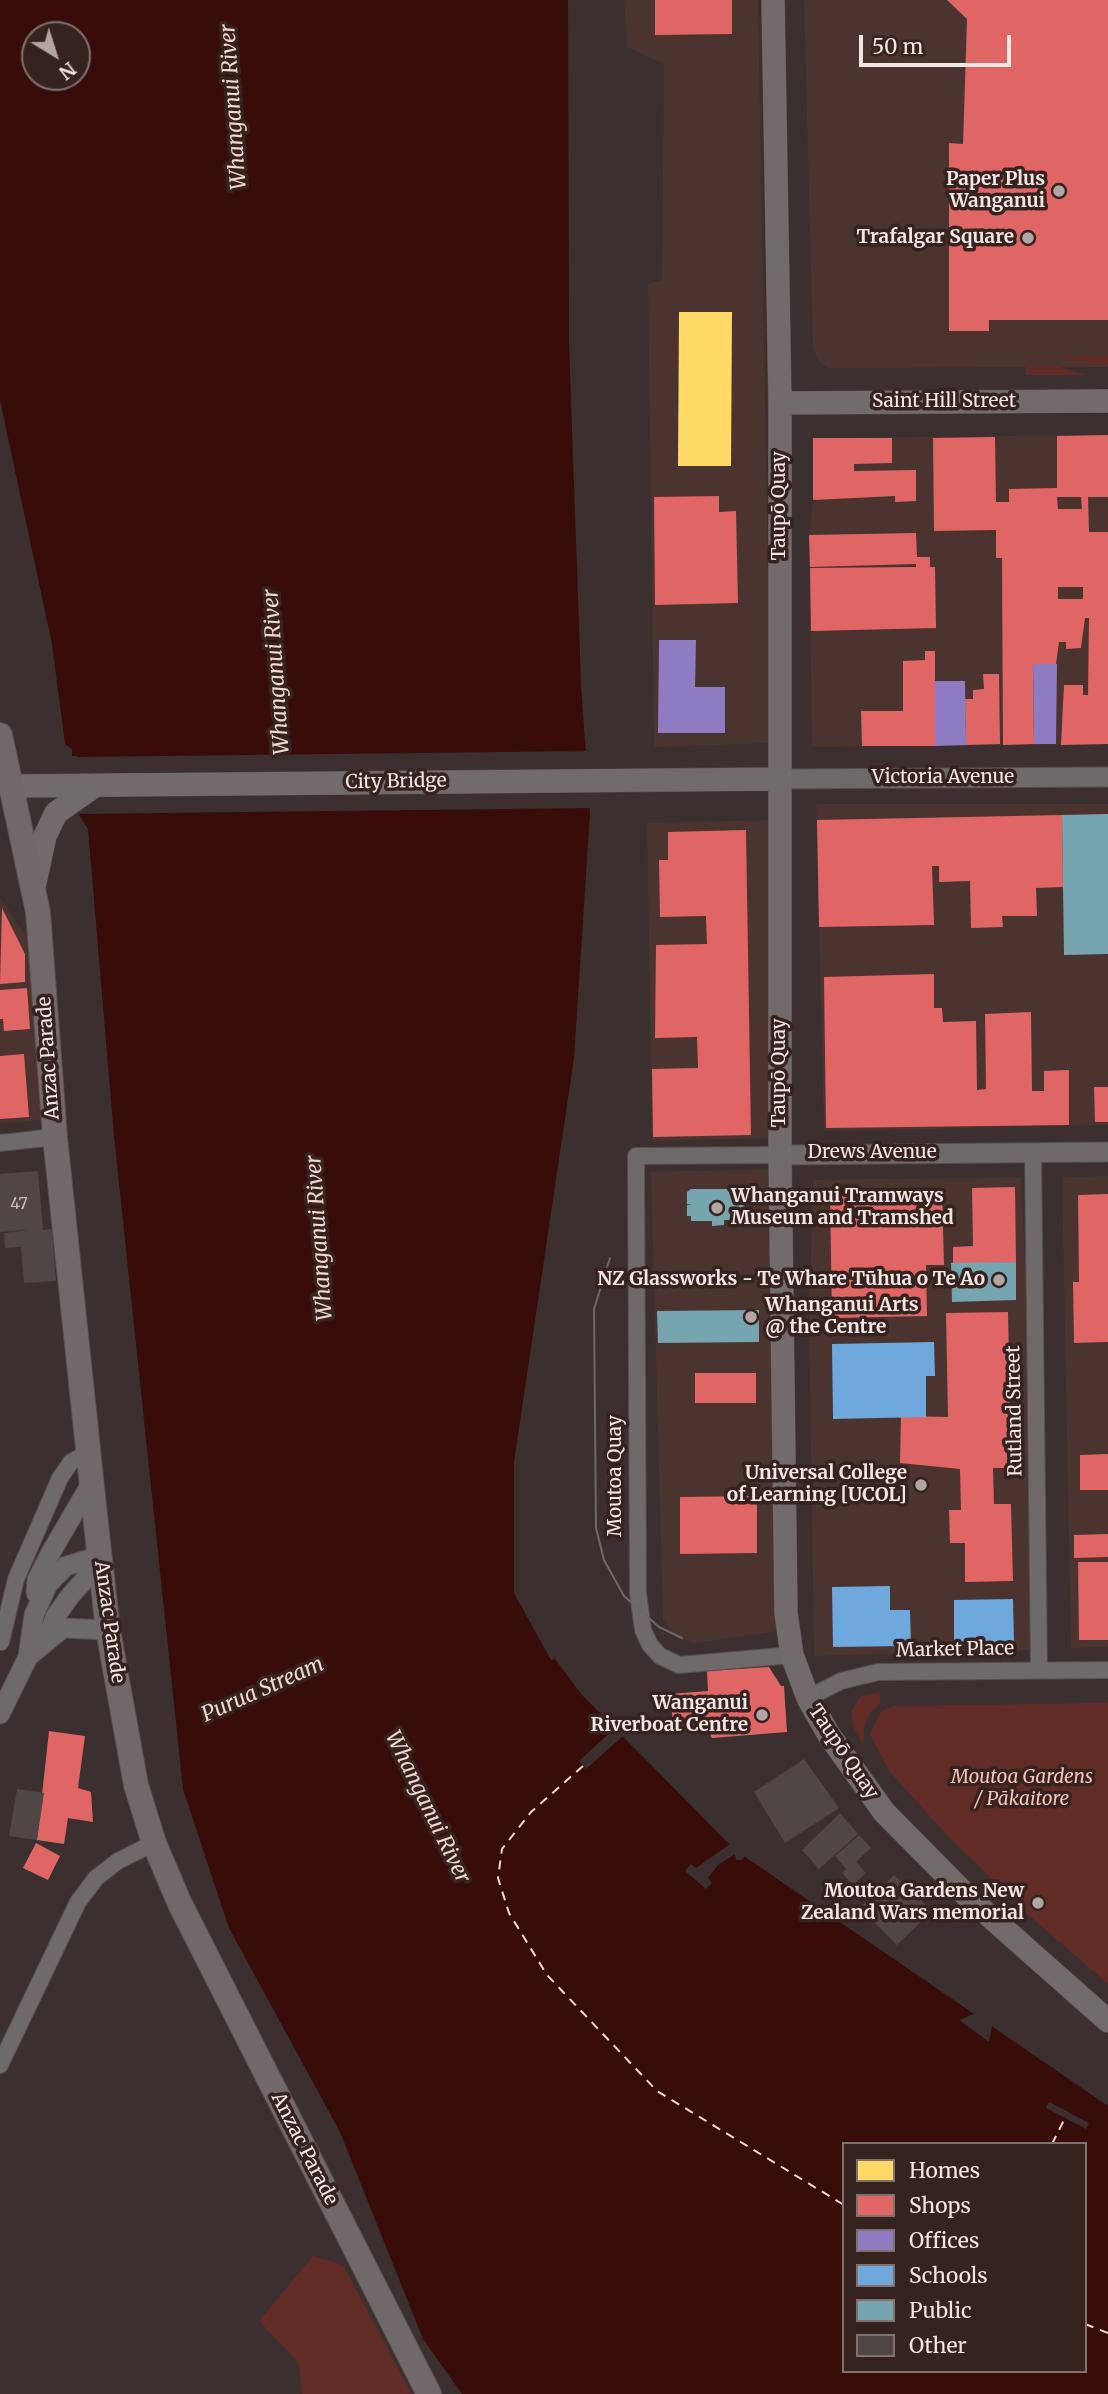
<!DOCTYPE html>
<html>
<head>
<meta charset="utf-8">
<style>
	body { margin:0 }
	#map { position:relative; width:1108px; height:2394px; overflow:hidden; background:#3b302f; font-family:Merriweather,serif }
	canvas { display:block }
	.legend { position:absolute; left:842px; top:2142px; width:245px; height:231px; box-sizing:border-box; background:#362320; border:2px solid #81716e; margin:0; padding:9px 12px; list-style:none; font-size:21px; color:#f2e5e3 }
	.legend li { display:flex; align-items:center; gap:14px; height:35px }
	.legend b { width:35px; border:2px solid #81716e }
	.north { position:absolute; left:21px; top:21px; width:70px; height:70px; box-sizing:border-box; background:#362320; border:2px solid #81716e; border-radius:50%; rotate:142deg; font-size:19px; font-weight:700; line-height:28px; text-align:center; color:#f2e5e3 }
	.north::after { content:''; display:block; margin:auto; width:24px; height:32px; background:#b2a6a4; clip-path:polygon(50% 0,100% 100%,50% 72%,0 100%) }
	.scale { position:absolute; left:859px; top:35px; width:152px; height:32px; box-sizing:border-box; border:4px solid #f2e5e3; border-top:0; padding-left:9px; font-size:21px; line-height:24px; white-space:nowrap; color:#f2e5e3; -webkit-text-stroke:5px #362320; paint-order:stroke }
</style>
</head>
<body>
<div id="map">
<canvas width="1108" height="2394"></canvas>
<ul class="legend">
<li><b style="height:19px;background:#ffd966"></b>Homes</li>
<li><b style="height:19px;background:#e06666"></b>Shops</li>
<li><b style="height:19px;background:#8e7cc3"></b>Offices</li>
<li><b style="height:19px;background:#6fa8dc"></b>Schools</li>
<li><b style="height:19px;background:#76a5af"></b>Public</li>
<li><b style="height:19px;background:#504645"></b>Other</li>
</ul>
<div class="north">N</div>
<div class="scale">50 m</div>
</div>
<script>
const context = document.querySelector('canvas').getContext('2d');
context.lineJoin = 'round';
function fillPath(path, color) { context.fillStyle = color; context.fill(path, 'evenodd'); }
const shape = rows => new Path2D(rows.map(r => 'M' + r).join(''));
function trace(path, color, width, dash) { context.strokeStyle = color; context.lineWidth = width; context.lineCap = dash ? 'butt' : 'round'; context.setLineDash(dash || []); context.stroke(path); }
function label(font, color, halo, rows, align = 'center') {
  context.font = font + ' Merriweather,serif'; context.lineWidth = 7; context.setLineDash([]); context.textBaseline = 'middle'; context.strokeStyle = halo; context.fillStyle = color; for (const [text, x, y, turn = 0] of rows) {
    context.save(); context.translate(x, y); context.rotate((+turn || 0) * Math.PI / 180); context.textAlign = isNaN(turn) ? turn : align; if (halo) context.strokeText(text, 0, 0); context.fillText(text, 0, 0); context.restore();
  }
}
fillPath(shape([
	[624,0,758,0,771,743,654,747,648,284,662,280,664,64,627,47],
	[804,0,1108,0,1108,367,828,368,820,362,813,349],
	[1108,435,1108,744,812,747,809,535,813,500,813,438],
	[816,804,1108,804,1108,1125,824,1131],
	[768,820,774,1138,652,1141,647,823],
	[0,897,35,950,47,1119,0,1124],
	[777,1169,781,1631,693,1643,676,1637,663,1620,651,1172],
	[1108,1176,1108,1647,1071,1648,1062,1177],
	[1021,1177,1028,1318,1032,1650,814,1656,809,1321,813,1180]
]), '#4b332f');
fillPath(shape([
	[1061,356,1108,356,1108,365,1086,364],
	[1026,366,1060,367,1086,375,1026,375],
	[880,1692,880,1704,870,1713,865,1723,863,1744,853,1726,851,1711,861,1696],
	[1108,1703,1108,1984,1024,1911,945,1833,890,1772,870,1734,881,1712,892,1706],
	[313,2256,343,2265,412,2394,302,2394,298,2362,259,2321]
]), '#612c25');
fillPath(shape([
	[0,0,568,0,569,342,581,684,590,814,574,1058,514,1462,514,1593,551,1660,555,1659,582,1695,735,1850,1108,2106,1108,2394,462,2394,423,2339,340,2132,229,1928,183,1789,114,1136,88,829,79,815,77,756,72,756,72,749,65,744,52,644,0,400],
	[35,35,77,35,77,77,35,77],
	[844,2144,1085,2144,1085,2371,844,2371]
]), '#370c09');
fillPath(shape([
	[589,751,593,808,77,814,76,757],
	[616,1727,623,1736,586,1769,579,1761],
	[733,1842,746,1852,743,1860,736,1860,735,1854,718,1865,708,1878,712,1883,706,1889,685,1871,691,1864,696,1868],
	[979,2012,993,2022,989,2042,959,2020],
	[1049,2102,1089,2123,1086,2129,1046,2108]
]), '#3b302f');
fillPath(shape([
	[679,312,732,312,731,466,678,466]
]), '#ffd966');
fillPath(shape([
	[655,0,732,0,732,34,655,35],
	[947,0,1108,0,1108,320,989,320,989,331,949,331,949,143,963,144,967,19],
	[1108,435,1108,497,1088,497,1089,532,1108,532,1108,744,1061,745,1064,685,1083,685,1083,695,1088,695,1089,618,1085,618,1081,648,1066,649,1066,642,1059,642,1056,664,1033,664,1034,744,1003,745,1002,558,996,558,996,530,934,531,933,438,995,437,996,502,1009,502,1009,489,1057,488,1057,436],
	[1057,497,1081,497,1082,509,1058,509],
	[1058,587,1083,587,1083,599,1058,599],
	[813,438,892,438,892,463,854,464,854,471,916,470,916,501,895,502,895,496,813,500],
	[719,496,719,512,736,511,738,603,655,605,654,497],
	[916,533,917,557,930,557,930,567,935,567,936,628,811,631,810,568,916,567,916,564,810,567,809,535],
	[925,651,935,651,935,746,862,746,861,711,903,711,903,661,925,660],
	[983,674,999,674,1000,744,966,745,965,699,973,699,973,690,984,689],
	[1062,815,1063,887,1036,888,1037,916,1002,916,1003,927,971,928,970,881,939,882,939,866,932,866,934,925,819,927,817,820],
	[746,830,751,1135,653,1137,652,1069,698,1068,697,1037,655,1038,656,945,707,944,706,916,660,917,659,860,668,860,668,832],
	[2,908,25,954,25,982,0,984],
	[934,974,934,1008,942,1008,943,1022,976,1021,977,1090,986,1089,985,1014,1031,1012,1032,1091,1044,1091,1044,1071,1069,1070,1069,1125,826,1128,824,977],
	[27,988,30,1029,4,1031,3,1019,0,1019,0,990],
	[24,1054,29,1117,0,1119,0,1056],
	[1094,1087,1108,1087,1108,1122,1095,1122],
	[1015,1187,1016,1262,953,1264,953,1247,973,1246,972,1188],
	[942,1191,944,1265,926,1265,927,1316,832,1318,830,1193],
	[1108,1194,1108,1342,1074,1343,1073,1282,1079,1282,1078,1195],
	[1008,1312,1011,1468,993,1468,994,1504,1011,1504,1013,1581,965,1582,965,1543,950,1543,949,1510,961,1510,960,1469,900,1463,901,1416,948,1417,946,1313],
	[695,1373,756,1373,756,1403,695,1403],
	[1108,1454,1108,1490,1080,1490,1080,1455],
	[757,1496,757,1553,680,1554,680,1497],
	[1108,1534,1108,1557,1074,1558,1074,1535],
	[1078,1562,1108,1562,1108,1640,1079,1640],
	[769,1667,781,1686,784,1686,787,1732,712,1738,707,1728,674,1731,670,1694,708,1691,707,1671],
	[49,1731,85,1736,78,1788,91,1792,93,1822,68,1818,64,1844,37,1840],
	[36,1843,60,1856,48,1880,23,1868]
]), '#e06666');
fillPath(shape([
	[659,640,696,640,695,687,725,687,725,733,658,733],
	[1033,664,1057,664,1056,744,1034,744],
	[935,681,965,681,966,745,935,746]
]), '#8e7cc3');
fillPath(shape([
	[934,1342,935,1376,926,1376,926,1417,833,1419,832,1344],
	[890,1586,890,1610,910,1610,911,1646,833,1647,832,1587],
	[1013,1599,1014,1643,954,1645,954,1600]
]), '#6fa8dc');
fillPath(shape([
	[1108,814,1108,954,1064,955,1062,815],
	[691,1189,744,1189,745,1220,724,1220,724,1225,712,1226,712,1221,691,1221,691,1216,687,1216,687,1205,692,1204,687,1204,687,1192],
	[1016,1262,1016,1300,952,1302,951,1263],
	[759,1310,759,1342,658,1343,657,1311]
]), '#76a5af');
trace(shape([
	[583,1766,531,1812,502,1849,498,1878,509,1913,547,1975,657,2091,844,2205],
	[1052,2144,1065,2118],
	[1085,2324,1108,2333]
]), '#f2d7d2', 2, [9, 7]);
fillPath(shape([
	[38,1171,43,1230,52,1229,56,1281,24,1283,21,1247,5,1248,4,1233,29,1230,0,1232,0,1174],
	[804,1759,839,1808,785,1843,754,1792],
	[17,1789,44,1793,37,1840,9,1836],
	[840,1813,858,1834,819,1869,802,1850],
	[859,1835,871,1848,856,1862,866,1873,853,1885,842,1873,846,1869,835,1856],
	[894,1875,932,1911,897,1945,860,1908]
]), '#504645');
const minor = shape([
	[0,1143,55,1137],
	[1033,1152,1039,1670],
	[780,1155,636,1156,638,1593,643,1630,650,1645,660,1656,679,1665,792,1655],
	[1,1642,16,1579,60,1478,71,1462,89,1452],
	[808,1698,841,1681,878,1672,1108,1670],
	[0,2065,78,1902,96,1878,118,1861,154,1843]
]);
const tertiary = shape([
	[779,779,1108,777],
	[780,1155,1108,1152],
	[36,1593,37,1580,50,1554,92,1482],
	[48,1638,55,1617,70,1596,88,1576,102,1572],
	[28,1657,63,1628,108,1630],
	[0,1714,28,1657,34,1615,48,1584,66,1566,100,1556]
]);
const secondary = shape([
	[773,0,780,403,780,1155,786,1613,792,1655,808,1698,829,1735,884,1812,968,1897,1108,2021],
	[780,403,1108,401],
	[12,786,779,779],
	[34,887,45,836,56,813,96,785]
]);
const primary = shape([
	[0,735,38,912,55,1137,95,1515,108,1630,136,1785,154,1843,180,1904,429,2394]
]);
trace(minor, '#574e4d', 18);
trace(tertiary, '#574e4d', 21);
trace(secondary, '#574e4d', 24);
trace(primary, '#574e4d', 26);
trace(minor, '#6e6a69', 16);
trace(tertiary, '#6e6a69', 19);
trace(secondary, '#716c6b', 23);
trace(primary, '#716969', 24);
trace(shape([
	[610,1258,594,1309,596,1528,604,1560,624,1596,659,1627,682,1638]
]), '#6d6766', 2);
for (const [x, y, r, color] of [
	[1059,191,7,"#b2a6a4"],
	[1028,238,7,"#b2a6a4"],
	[717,1208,7,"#b2a6a4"],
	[999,1280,7,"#b2a6a4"],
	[751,1317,7,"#b2a6a4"],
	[921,1485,7,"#b2a6a4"],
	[762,1715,7,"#b2a6a4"],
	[1038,1903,7,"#b2a6a4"]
]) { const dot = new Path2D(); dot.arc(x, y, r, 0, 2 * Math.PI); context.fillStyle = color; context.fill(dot); trace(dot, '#362320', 2.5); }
label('16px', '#cabdbc', null, [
	["47",19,1204]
]);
label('bold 19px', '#f2e5e3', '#362320', [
	["Paper Plus",1045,180],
	["Wanganui",1045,202],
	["Trafalgar Square",1014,238],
	["Whanganui Tramways",731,1197,"left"],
	["Museum and Tramshed",731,1219,"left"],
	["NZ Glassworks - Te Whare Tūhua o Te Ao",985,1280],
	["Whanganui Arts",765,1306,"left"],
	["@ the Centre",765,1328,"left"],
	["Universal College",907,1474],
	["of Learning [UCOL]",907,1496],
	["Wanganui",748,1704],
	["Riverboat Centre",748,1726],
	["Moutoa Gardens New",1024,1892],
	["Zealand Wars memorial",1024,1914]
], 'right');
label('19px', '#f2e5e3', '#362320', [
	["Saint Hill Street",944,402],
	["Taupō Quay",780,506,-90],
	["Victoria Avenue",943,778],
	["City Bridge",396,782,-1],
	["Anzac Parade",49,1058,-94],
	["Taupō Quay",780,1073,-90],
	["Drews Avenue",872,1153],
	["Rutland Street",1015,1411,-91],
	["Moutoa Quay",616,1476,-90],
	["Anzac Parade",109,1622,82],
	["Market Place",955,1650,-1],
	["Taupō Quay",843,1752,56],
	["Anzac Parade",304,2149,63]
]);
label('italic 19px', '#f8c3bb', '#362320', [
	["Moutoa Gardens",1022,1778],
	["/ Pākaitore",1022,1800]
]);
label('italic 21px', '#f2d7d2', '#362320', [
	["Whanganui River",234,107,-94],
	["Whanganui River",277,672,-94],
	["Whanganui River",320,1238,-94],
	["Purua Stream",263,1690,-24],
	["Whanganui River",427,1807,64]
]);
</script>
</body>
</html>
